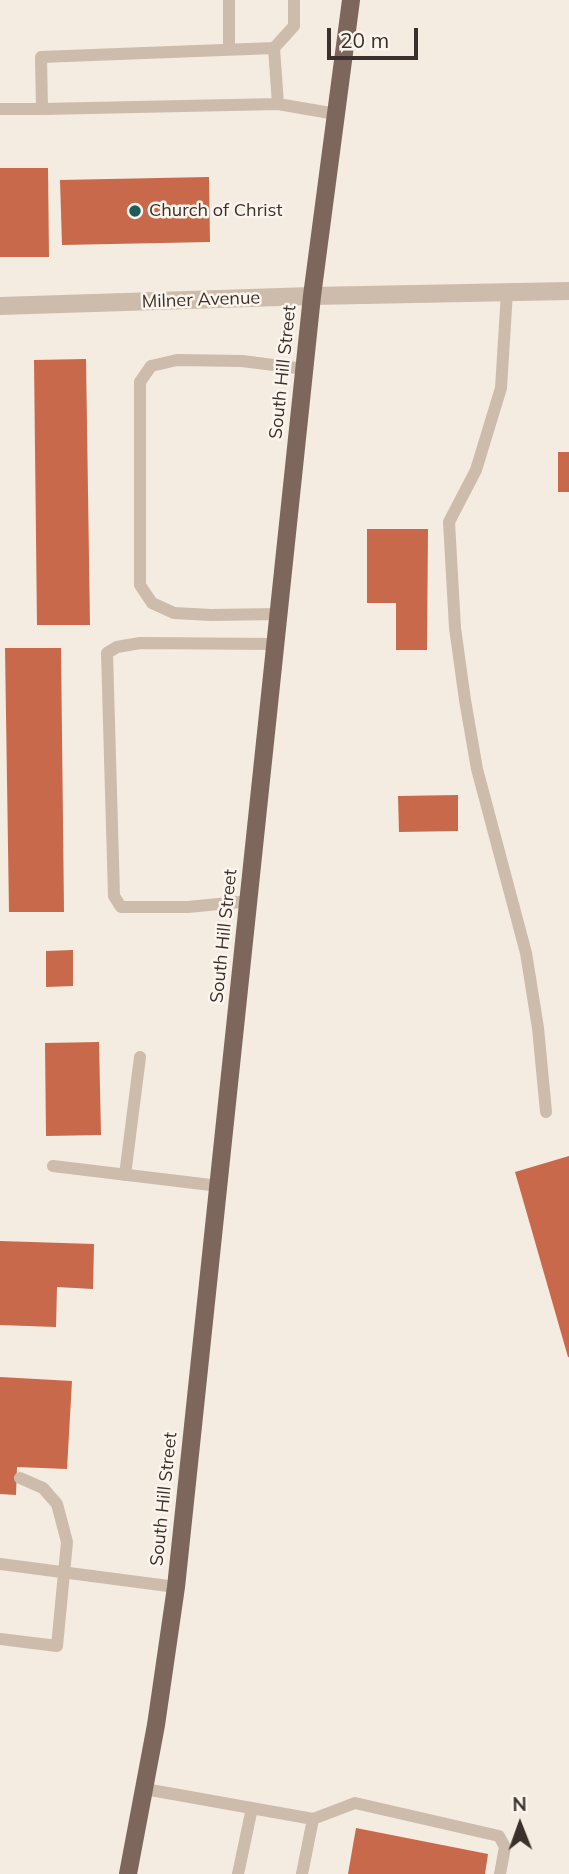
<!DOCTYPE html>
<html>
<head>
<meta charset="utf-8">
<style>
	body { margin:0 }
	#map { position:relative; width:569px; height:1874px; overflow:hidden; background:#f4ebe1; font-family:Mulish,sans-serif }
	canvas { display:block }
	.north { position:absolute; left:485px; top:1790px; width:70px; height:70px; -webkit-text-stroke:5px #fbf5ee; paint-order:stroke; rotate:359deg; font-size:19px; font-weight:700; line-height:28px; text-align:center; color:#3b302b }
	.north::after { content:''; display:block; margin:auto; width:24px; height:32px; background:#3b302b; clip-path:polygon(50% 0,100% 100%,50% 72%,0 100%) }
	.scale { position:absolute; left:327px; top:28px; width:91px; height:32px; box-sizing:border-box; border:4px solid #3b302b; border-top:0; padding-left:9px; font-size:21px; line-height:24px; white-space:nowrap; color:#3b302b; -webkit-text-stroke:5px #fbf5ee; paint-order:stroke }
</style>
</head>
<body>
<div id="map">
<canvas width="569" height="1874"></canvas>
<div class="north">N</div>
<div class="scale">20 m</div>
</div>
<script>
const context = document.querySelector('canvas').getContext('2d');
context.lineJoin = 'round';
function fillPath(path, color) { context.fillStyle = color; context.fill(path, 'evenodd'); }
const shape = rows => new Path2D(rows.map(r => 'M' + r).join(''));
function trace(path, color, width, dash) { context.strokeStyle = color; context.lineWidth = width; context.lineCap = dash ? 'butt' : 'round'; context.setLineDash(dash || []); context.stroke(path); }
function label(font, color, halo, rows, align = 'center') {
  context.font = font + ' Mulish,sans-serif'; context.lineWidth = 5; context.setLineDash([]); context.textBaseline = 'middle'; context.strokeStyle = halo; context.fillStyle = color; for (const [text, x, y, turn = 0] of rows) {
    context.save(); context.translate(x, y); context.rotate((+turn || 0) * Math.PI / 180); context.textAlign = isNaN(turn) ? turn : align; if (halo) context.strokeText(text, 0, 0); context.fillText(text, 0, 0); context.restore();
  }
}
fillPath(shape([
	[0,168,48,168,49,257,0,257],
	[209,177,210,242,62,245,60,180],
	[86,359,90,625,37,625,34,360],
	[558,452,569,452,569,492,558,492],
	[367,529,428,529,427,650,396,650,396,603,367,603],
	[5,648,61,648,64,912,9,912],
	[458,795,458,831,399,832,398,796],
	[73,950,73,986,46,987,46,951],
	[99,1042,101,1135,46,1136,45,1043],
	[569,1156,569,1357,568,1357,515,1172],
	[0,1241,94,1244,93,1289,57,1287,56,1327,0,1325],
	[0,1377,72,1381,67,1469,17,1467,16,1495,0,1494],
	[356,1828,488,1854,485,1874,348,1874]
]), '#c8694b');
trace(shape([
	[229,0,229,49],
	[274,48,294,26,294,0],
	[278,104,42,109,41,57,274,48,278,104,336,114],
	[0,109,42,109],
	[507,292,501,388,476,470,449,522,455,628,465,700,477,769,526,953,538,1028,546,1112],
	[279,614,211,615,174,613,152,603,140,585,140,382,151,366,177,360,242,361,305,369],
	[249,901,188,907,121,907,114,896,107,653,117,647,140,643,276,644],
	[53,1166,219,1186],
	[125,1175,140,1057],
	[0,1564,176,1587],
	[0,1639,57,1646,67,1542,57,1504,43,1488,20,1478],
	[145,1789,313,1819,355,1803,499,1836,505,1847,500,1874],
	[238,1874,252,1808],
	[302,1874,313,1819]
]), '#cdbbac', 12);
trace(shape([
	[0,306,312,296,569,291]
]), '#cdbbac', 18);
trace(shape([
	[128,1874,156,1725,176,1587,312,296,351,0]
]), '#7d675c', 18);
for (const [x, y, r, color] of [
	[135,211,7,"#1f5a5e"]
]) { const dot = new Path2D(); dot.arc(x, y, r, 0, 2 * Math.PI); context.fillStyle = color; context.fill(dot); trace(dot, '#fbf5ee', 2.5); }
label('18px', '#3b302b', '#fbf5ee', [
	["Church of Christ",149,211]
], 'left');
label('18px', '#3b302b', '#fbf5ee', [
	["Milner Avenue",201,300,-2],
	["South Hill Street",283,372,-84],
	["South Hill Street",224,936,-84],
	["South Hill Street",164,1499,-84]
]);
</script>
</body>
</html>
